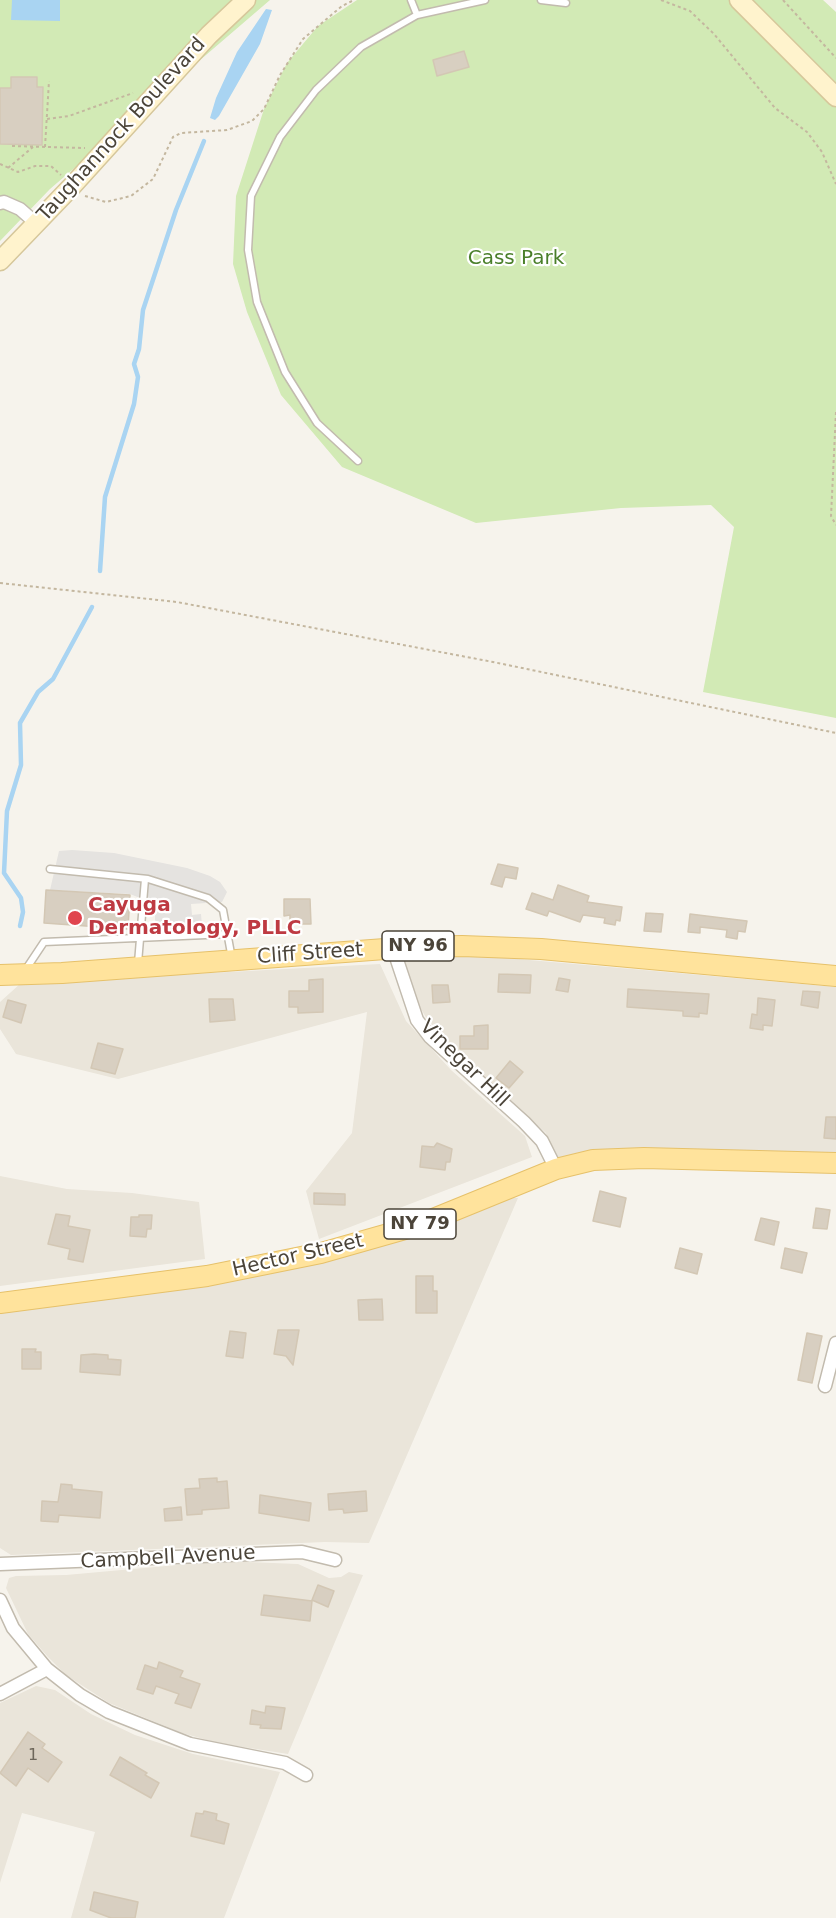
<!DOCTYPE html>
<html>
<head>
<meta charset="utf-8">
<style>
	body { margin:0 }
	canvas { display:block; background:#f6f3ec }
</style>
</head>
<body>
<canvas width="836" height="1918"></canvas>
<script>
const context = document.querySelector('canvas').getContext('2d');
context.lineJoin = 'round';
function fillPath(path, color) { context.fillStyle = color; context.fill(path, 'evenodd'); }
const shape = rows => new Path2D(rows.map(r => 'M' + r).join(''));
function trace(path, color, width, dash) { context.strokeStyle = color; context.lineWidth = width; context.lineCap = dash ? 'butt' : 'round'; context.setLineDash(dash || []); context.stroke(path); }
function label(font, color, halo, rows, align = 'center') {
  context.font = font + ' "DejaVu Sans",sans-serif'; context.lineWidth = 4.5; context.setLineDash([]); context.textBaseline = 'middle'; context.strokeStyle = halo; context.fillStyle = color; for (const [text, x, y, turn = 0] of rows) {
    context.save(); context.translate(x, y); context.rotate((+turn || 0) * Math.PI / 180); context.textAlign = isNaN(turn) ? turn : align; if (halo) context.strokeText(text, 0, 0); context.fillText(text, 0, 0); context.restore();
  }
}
fillPath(shape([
	[393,948,836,987,836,1161,573,1154,552,1160,546,1133,461,1057,427,1019,415,999],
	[380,964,406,1021,451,1070,525,1136,532,1157,319,1239,306,1191,352,1133,367,1012,118,1079,16,1054,0,1029,0,1002,21,983],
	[0,1176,67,1189,132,1193,199,1202,205,1259,0,1286],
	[511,1198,518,1198,369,1543,325,1542,11,1555,0,1548,0,1312,252,1277,352,1254,427,1231],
	[222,1561,298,1564,329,1578,341,1577,349,1572,363,1575,288,1754,218,1743,182,1733,109,1703,66,1675,48,1657,28,1634,6,1588,9,1578,16,1576,66,1575],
	[36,1686,55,1690,91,1714,135,1735,193,1754,280,1772,224,1918,71,1918,95,1832,22,1813,0,1883,0,1703]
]), '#eae5da');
fillPath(shape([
	[0,0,270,0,50,189,0,241],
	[357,0,823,0,836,12,836,718,703,692,734,527,711,505,621,508,476,523,342,467,281,395,247,312,233,264,236,196,264,109,287,63,318,26]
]), '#d2eab5');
fillPath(shape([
	[72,850,114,853,187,868,210,876,220,882,227,892,222,902,191,904,192,915,201,914,202,926,155,929,155,904,130,894,50,890,59,851]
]), '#e5e3e0');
fillPath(shape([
	[12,0,60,0,60,21,11,20],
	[266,9,272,10,260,44,219,116,215,120,210,118,216,98,237,52]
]), '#a9d4f2');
trace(shape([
	[100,571,105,497,134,404,138,377,134,364,139,349,143,310,176,210,204,141],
	[20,926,23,912,21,898,4,873,7,811,21,765,20,723,38,692,53,679,92,607]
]), '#a9d4f2', 4.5);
const building = shape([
	[464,51,469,67,437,76,433,60,464,51],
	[11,77,37,77,37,87,43,87,42,145,0,144,0,88,11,88,11,77],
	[498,864,518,868,516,879,505,877,502,887,491,884,498,864],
	[558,885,589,896,587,902,622,907,620,921,616,920,615,925,604,923,605,918,583,915,580,922,549,911,547,916,526,909,532,893,553,900,558,885],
	[46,890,130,895,128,929,44,923,46,890],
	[284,899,310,899,311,924,290,924,290,915,284,916,284,899],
	[646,913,663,914,661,932,644,931,646,913],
	[690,914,747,921,745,932,738,931,737,939,726,937,727,930,700,927,700,933,688,932,690,914],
	[499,974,531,975,530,993,498,992,499,974],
	[559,978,570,980,568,992,556,990,559,978],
	[323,979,323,1012,298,1013,298,1007,289,1007,289,991,309,991,309,980,323,979],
	[432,985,448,985,450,1002,433,1003,432,985],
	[628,989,709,994,707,1014,699,1013,699,1017,683,1016,683,1011,627,1007,628,989],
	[803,991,820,992,818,1008,801,1005,803,991],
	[758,998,775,1000,772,1026,763,1025,763,1030,750,1028,752,1014,757,1015,758,998],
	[209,999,233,999,235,1020,210,1022,209,999],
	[8,1000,26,1005,21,1023,3,1017,8,1000],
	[488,1025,488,1049,460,1049,460,1036,474,1036,474,1026,488,1025],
	[98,1043,123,1049,115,1074,91,1068,98,1043],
	[510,1061,523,1072,509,1088,496,1078,510,1061],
	[826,1117,836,1117,836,1139,824,1138,826,1117],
	[437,1143,452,1149,450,1162,446,1162,445,1170,420,1167,422,1146,434,1147,437,1143],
	[600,1191,626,1198,620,1227,593,1221,600,1191],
	[314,1193,345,1194,345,1205,314,1204,314,1193],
	[816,1208,830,1210,827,1229,813,1228,816,1208],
	[56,1214,70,1216,68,1226,90,1230,83,1262,68,1259,70,1249,48,1244,56,1214],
	[139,1215,152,1215,151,1229,147,1229,146,1237,130,1236,131,1217,139,1217,139,1215],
	[761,1218,779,1222,774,1245,755,1240,761,1218],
	[680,1248,702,1254,697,1274,675,1268,680,1248],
	[785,1248,807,1253,802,1273,781,1268,785,1248],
	[416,1276,433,1276,433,1291,437,1291,437,1313,416,1313,416,1276],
	[382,1299,383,1320,359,1320,358,1300,382,1299],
	[278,1330,299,1330,293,1365,286,1356,274,1354,278,1330],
	[230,1331,246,1333,243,1358,226,1356,230,1331],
	[807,1333,822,1336,812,1383,798,1380,807,1333],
	[22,1349,36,1349,35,1352,41,1352,41,1369,22,1369,22,1349],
	[94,1354,108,1355,108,1359,121,1360,120,1375,80,1372,81,1355,94,1354],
	[217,1478,217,1482,227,1481,229,1508,202,1510,202,1514,187,1515,185,1489,200,1488,199,1479,217,1478],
	[61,1484,72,1485,72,1489,102,1492,100,1518,59,1515,58,1522,41,1521,42,1501,58,1502,61,1484],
	[366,1491,367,1511,344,1513,343,1509,329,1510,328,1494,366,1491],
	[260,1495,311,1503,309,1521,259,1513,260,1495],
	[181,1507,182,1520,165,1521,164,1509,181,1507],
	[318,1585,334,1591,328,1607,312,1600,318,1585],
	[264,1595,312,1601,310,1621,261,1615,264,1595],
	[159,1662,183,1671,180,1677,200,1684,191,1708,175,1703,179,1694,156,1686,153,1694,137,1689,145,1665,157,1669,159,1662],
	[266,1706,285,1708,281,1729,260,1728,261,1725,250,1724,252,1710,265,1713,266,1706],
	[28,1732,45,1744,42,1748,62,1762,48,1782,28,1768,16,1786,0,1773,28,1732],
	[120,1757,147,1773,145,1775,159,1783,151,1798,110,1775,120,1757],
	[204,1811,217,1814,216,1820,229,1824,224,1844,191,1836,196,1813,203,1814,204,1811],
	[94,1892,138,1902,135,1918,111,1918,90,1910,94,1892]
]);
fillPath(building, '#d8cfc1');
trace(building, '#d3c7b4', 1.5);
const lane = shape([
	[411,0,417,15],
	[541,0,566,3],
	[358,461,317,423,285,372,257,302,248,250,251,196,280,137,316,90,361,47,417,15,485,0],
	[50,869,148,879,208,898,223,910,232,959],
	[138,963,145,879],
	[26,969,44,942,229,934]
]);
const street = shape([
	[0,203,4,202,20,209,37,224],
	[393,948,417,1020,430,1037,524,1122,542,1141,556,1169],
	[825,1386,836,1343],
	[0,1564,302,1552,335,1560],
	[0,1600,13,1628,47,1669,80,1695,109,1712,190,1744,285,1763,306,1775],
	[0,1694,47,1669]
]);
const secondary = shape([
	[739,0,836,97],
	[0,261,73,185,209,35,246,0]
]);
const primary = shape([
	[0,975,62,973,412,947,462,946,541,949,836,976],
	[0,1303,207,1276,321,1253,416,1226,556,1169,593,1160,644,1158,836,1163]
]);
trace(lane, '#c2bbae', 9);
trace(street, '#c2bbae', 15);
trace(secondary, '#d6c79b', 21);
trace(primary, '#e6c16a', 22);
trace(shape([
	[661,0,690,11,714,34,775,108,807,132,822,152,836,184],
	[783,0,836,58],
	[47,119,69,116,133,93],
	[12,146,85,148],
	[45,147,49,81],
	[0,164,18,172,35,166,51,166,61,175],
	[8,168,33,147],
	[85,196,106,202,131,196,153,179,173,137,181,133,227,130,252,121,264,109,280,75,303,39,342,6,354,0],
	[836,412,831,516,836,525],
	[0,583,177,602,493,662,836,733]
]), '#c4b79f', 2, [3, 3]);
trace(lane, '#fff', 6);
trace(street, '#fff', 12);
trace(secondary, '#fff3cd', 18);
trace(primary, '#ffe39c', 20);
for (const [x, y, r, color] of [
	[75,918,8,"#e0444e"]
]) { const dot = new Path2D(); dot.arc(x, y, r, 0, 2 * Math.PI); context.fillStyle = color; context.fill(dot); trace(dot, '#fff', 2); }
label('16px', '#6e675b', null, [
	["1",33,1756]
]);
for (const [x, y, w] of [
	[418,946,72],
	[420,1224,72]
]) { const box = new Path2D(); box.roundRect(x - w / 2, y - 15, w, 30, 4.5); context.fillStyle = '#fff'; context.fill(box); trace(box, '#4b4439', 1.5); }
label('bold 18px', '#4b4439', null, [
	["NY 96",418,946],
	["NY 79",420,1224]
]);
label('20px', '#4b4439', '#fff', [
	["Taughannock Boulevard",122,130,-48],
	["Cliff Street",310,954,-4],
	["Vinegar Hill",464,1064,44],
	["Hector Street",298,1256,-13],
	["Campbell Avenue",168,1558,-3]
]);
label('20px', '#4a7f2a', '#fff', [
	["Cass Park",516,259]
]);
label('bold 20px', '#be3a42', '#fff', [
	["Cayuga",88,906],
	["Dermatology, PLLC",88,929]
], 'left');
</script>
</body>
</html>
